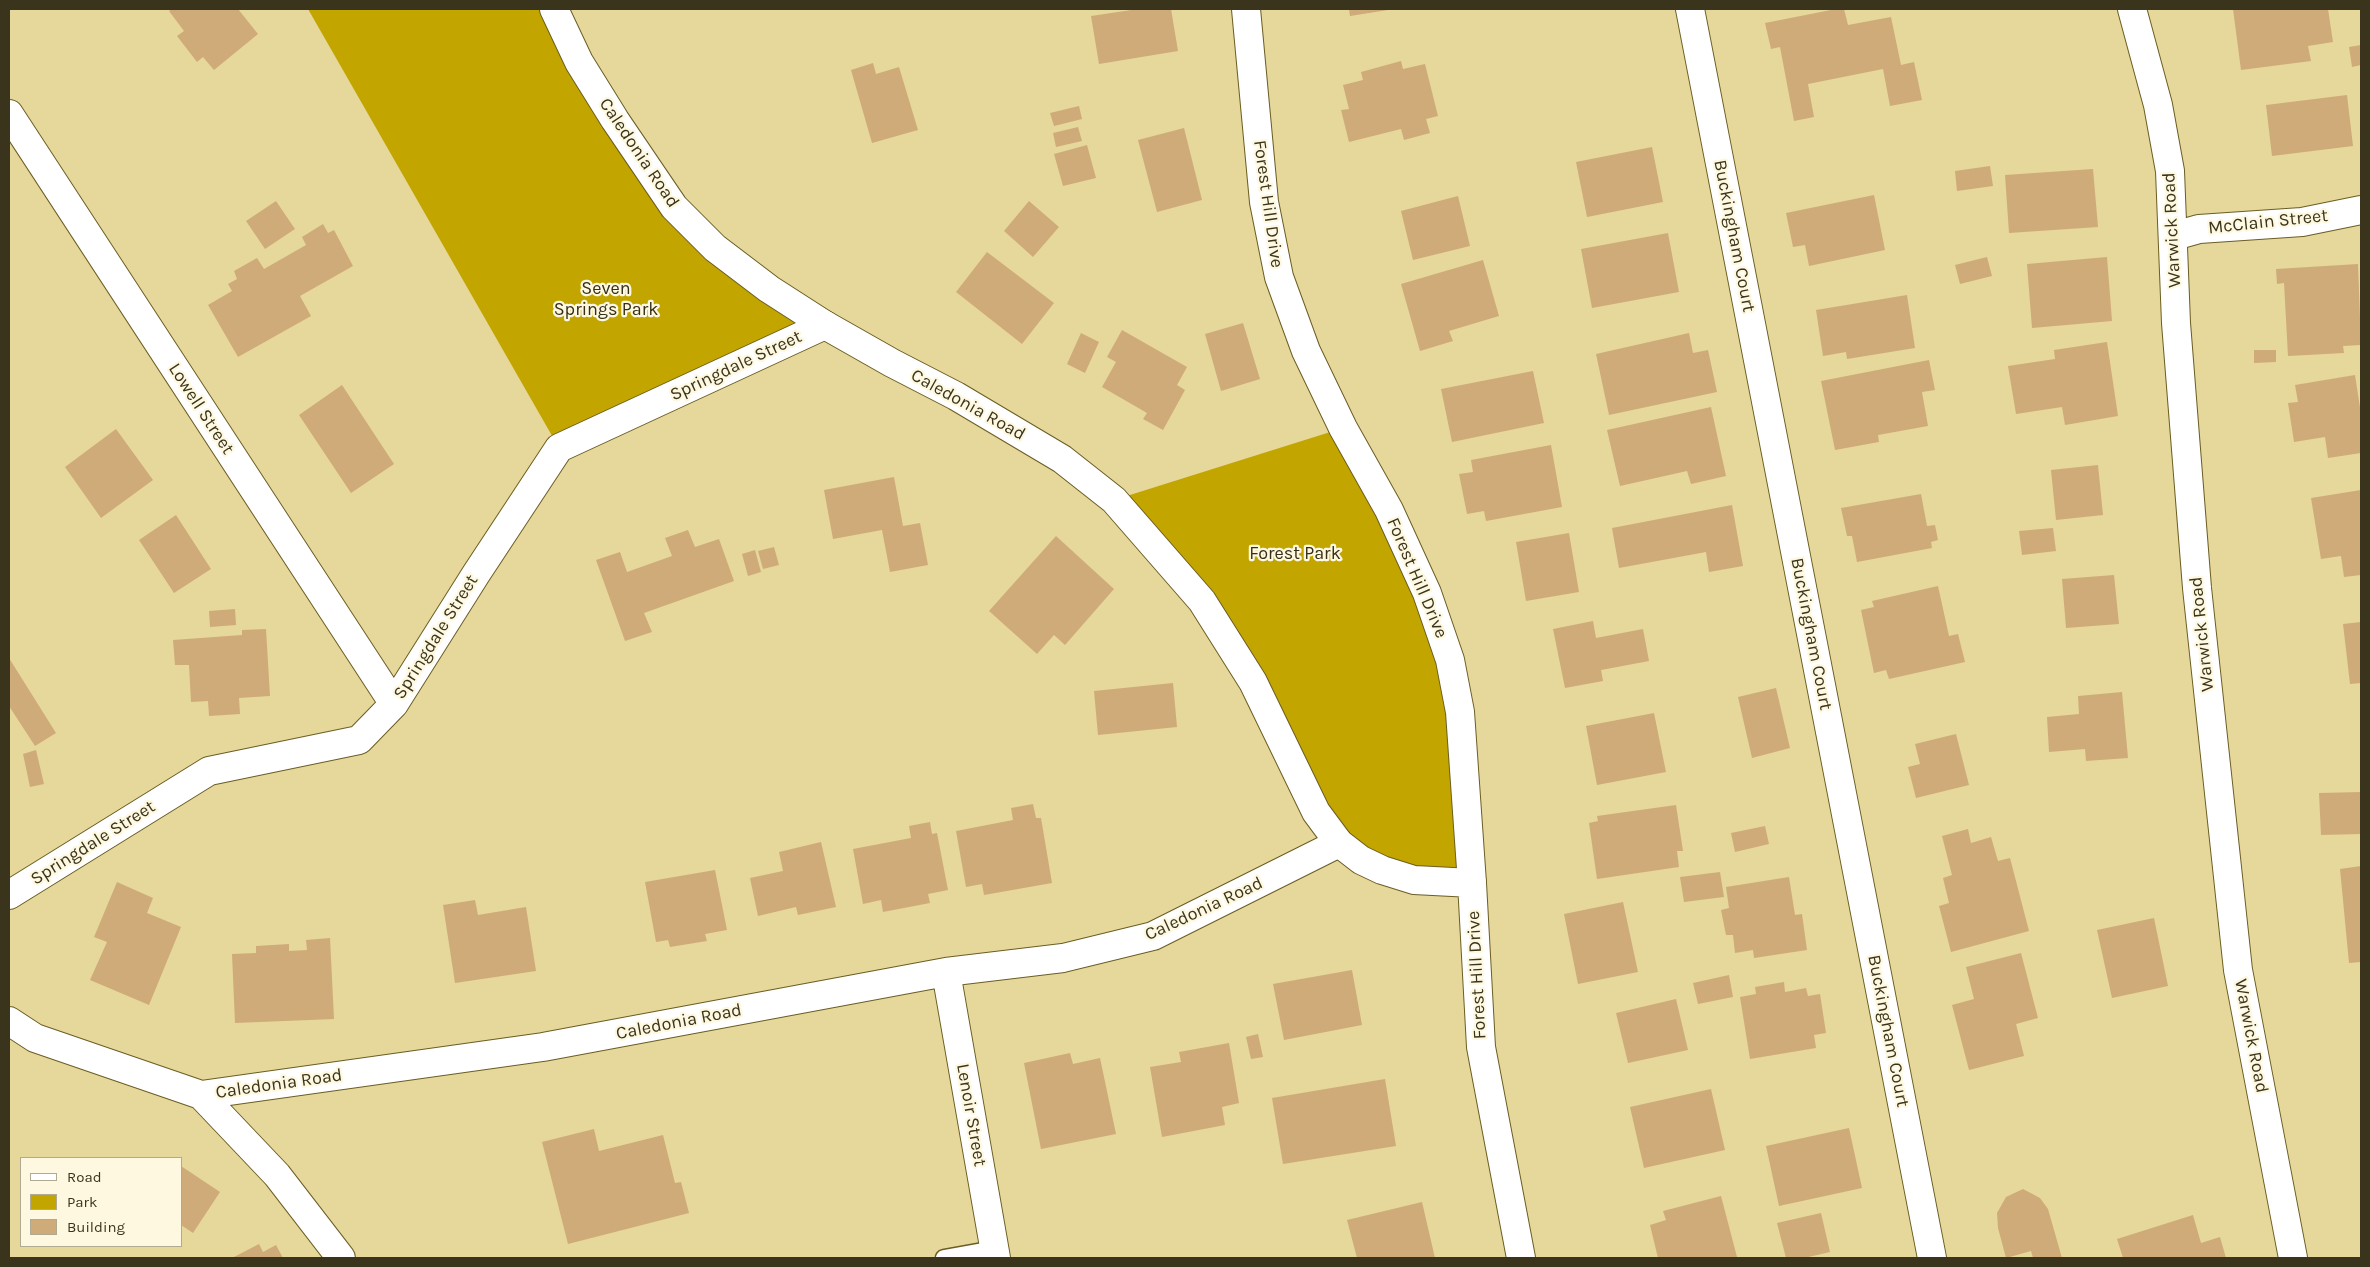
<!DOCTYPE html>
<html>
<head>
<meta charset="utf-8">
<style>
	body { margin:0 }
	#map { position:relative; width:2370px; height:1267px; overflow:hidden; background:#e6d79b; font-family:Karla,sans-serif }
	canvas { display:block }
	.frame { position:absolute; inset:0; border:10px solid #3a341c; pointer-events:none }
	.legend { position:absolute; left:20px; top:1157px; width:162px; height:90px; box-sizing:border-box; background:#fef8e0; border:1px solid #b0aa92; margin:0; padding:6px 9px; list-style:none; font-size:15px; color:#3a341c }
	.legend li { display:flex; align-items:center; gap:10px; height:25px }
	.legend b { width:25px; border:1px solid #b0aa92 }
</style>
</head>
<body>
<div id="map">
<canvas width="2370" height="1267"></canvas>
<div class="frame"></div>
<ul class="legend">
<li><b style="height:6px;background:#fff"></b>Road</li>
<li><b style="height:14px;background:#c3a500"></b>Park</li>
<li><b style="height:14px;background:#cfab79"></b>Building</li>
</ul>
</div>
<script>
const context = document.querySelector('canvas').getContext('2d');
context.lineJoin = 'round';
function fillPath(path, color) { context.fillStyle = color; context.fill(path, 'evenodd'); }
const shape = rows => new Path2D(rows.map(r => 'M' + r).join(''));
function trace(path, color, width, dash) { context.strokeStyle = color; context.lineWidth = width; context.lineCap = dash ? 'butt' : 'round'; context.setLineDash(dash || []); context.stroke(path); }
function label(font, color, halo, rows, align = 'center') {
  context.font = font + ' Karla,sans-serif'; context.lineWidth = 4.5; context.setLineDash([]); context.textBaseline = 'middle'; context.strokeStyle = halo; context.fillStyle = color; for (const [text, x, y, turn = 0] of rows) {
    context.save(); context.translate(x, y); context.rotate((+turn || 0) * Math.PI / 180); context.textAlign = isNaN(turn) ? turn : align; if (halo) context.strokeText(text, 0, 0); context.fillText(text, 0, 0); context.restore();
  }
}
fillPath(shape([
	[308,9,554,9,674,207,825,325,559,448],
	[1343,428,1450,660,1472,883,1361,860,1273,723,1114,500]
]), '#c3a500');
fillPath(shape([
	[172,9,238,9,258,34,214,70,203,57,197,62,177,36,184,31,169,11],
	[1138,9,1171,9,1178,51,1099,64,1091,16],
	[1349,9,1388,9,1388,10,1350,16],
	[1836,9,1844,9,1848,25,1891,17,1901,65,1914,62,1922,100,1890,106,1883,69,1808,84,1814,117,1794,121,1780,47,1771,49,1765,23],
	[2233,9,2328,9,2333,42,2308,46,2311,61,2241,70],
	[2361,45,2361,65,2352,67,2349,47],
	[1401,61,1403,69,1425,64,1438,116,1426,119,1430,133,1404,140,1401,129,1349,142,1341,110,1349,109,1343,85,1363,80,1361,72],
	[873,63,876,74,899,67,918,130,872,143,851,70],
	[2347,95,2353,146,2272,156,2266,105],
	[1079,106,1082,119,1054,126,1050,113],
	[1078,127,1082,141,1056,147,1053,133],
	[1184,128,1202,200,1157,212,1138,140],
	[1087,145,1096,178,1063,186,1054,154],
	[1652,147,1663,202,1587,217,1576,162],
	[1990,166,1993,186,1957,191,1955,171],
	[2093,169,2098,227,2009,233,2005,175],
	[1874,195,1885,250,1809,266,1805,245,1793,247,1786,213],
	[1458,196,1470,246,1413,260,1401,211],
	[276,201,295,229,265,249,246,221],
	[1029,201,1059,227,1033,257,1004,231],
	[323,224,328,233,334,230,353,266,300,296,311,316,238,357,208,305,232,291,228,284,237,279,234,271,257,258,264,269,306,245,302,237],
	[1668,233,1679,292,1592,308,1581,249],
	[987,252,1054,303,1022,344,956,292],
	[1987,257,1992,276,1960,284,1955,265],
	[2107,257,2112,321,2032,328,2027,264],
	[1483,260,1499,316,1449,331,1453,341,1420,351,1401,284],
	[2358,264,2361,345,2343,346,2344,353,2288,356,2284,283,2277,284,2276,269],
	[1907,295,1915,348,1847,359,1846,352,1823,356,1816,310],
	[1243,323,1260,379,1221,391,1205,334],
	[1122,330,1187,367,1177,385,1185,390,1163,430,1143,419,1147,413,1102,387,1116,362,1107,357],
	[1081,333,1099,342,1085,373,1067,364],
	[1689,333,1693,353,1708,350,1717,392,1609,415,1596,354],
	[2107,342,2118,416,2065,425,2062,407,2016,414,2008,366,2055,359,2054,350],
	[2254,350,2276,350,2276,362,2254,363],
	[1929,360,1935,390,1922,392,1928,426,1878,435,1879,442,1835,450,1821,381],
	[1533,371,1544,423,1452,442,1441,389],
	[2355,375,2361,414,2361,453,2328,458,2325,437,2294,442,2288,403,2298,402,2295,385],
	[342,385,394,464,351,493,299,415],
	[1711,407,1726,476,1691,484,1687,471,1620,486,1607,430],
	[116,429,153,480,101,518,65,467],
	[1551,445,1562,507,1486,521,1484,511,1467,514,1459,474,1473,472,1471,460],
	[2098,465,2103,515,2056,520,2051,470],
	[894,477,903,526,920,523,928,565,890,572,882,530,833,539,824,490],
	[2361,490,2361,575,2344,577,2341,556,2321,559,2311,498],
	[1921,494,1927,526,1935,525,1938,540,1931,542,1932,548,1857,562,1852,536,1847,536,1841,508],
	[1732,505,1743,566,1709,572,1706,552,1619,568,1612,528],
	[176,515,211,569,174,593,139,540],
	[2053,528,2056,551,2022,555,2019,531],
	[688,530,695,547,719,539,734,581,644,613,652,632,625,641,596,560,620,552,627,572,672,556,665,538],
	[1569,533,1579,592,1526,601,1516,542],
	[1056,536,1114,589,1065,645,1054,635,1037,654,989,611],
	[774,547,779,565,763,569,758,551],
	[755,550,761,572,748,576,742,554],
	[2114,575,2119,624,2066,628,2062,579],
	[1938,586,1949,636,1958,634,1965,662,1889,679,1886,670,1874,673,1861,610,1874,607,1872,601],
	[235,609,236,625,210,627,209,611],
	[1593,621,1596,638,1643,629,1649,661,1601,670,1603,681,1565,688,1553,629],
	[2361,622,2361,683,2350,684,2343,624],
	[266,629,270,696,239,698,240,714,209,716,208,701,191,702,189,665,175,665,173,640,242,635,242,630],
	[9,658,56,733,35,746,9,706],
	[1173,683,1177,727,1098,735,1094,691],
	[1776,688,1790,748,1752,758,1738,697],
	[2122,692,2128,758,2086,761,2085,749,2049,752,2047,717,2079,714,2078,696],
	[1654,713,1666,772,1597,785,1586,726],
	[1956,734,1969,785,1916,798,1908,767,1920,764,1915,744],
	[36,750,44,784,30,787,23,754],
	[2361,792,2361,834,2321,835,2319,793],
	[1033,804,1036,818,1041,818,1052,883,984,895,982,884,966,887,956,831,1013,820,1011,808],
	[1676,805,1683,851,1677,851,1679,867,1597,879,1589,823,1598,821,1597,816],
	[930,822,932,834,937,833,948,890,928,894,930,903,883,912,881,900,863,904,853,849,911,838,909,826],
	[1765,826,1769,844,1735,852,1731,833],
	[1968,829,1971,843,1991,837,1998,861,2010,858,2029,931,1951,952,1939,906,1949,903,1943,878,1952,875,1942,836],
	[821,842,836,907,798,915,796,907,758,916,750,878,783,871,779,852],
	[2361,866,2361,962,2349,963,2340,869],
	[715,870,727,930,705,934,707,941,670,947,668,940,656,942,645,882],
	[1720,872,1724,897,1684,902,1680,877],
	[1789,877,1795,915,1802,914,1807,950,1754,958,1753,950,1735,953,1733,935,1726,935,1721,910,1729,908,1726,887],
	[117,882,153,898,147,913,181,927,149,1005,90,980,107,942,94,937],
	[475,900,478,915,526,907,536,971,455,983,443,905],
	[1623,902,1638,972,1578,984,1564,914],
	[2154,918,2168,986,2112,998,2097,930],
	[330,938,334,1019,235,1023,232,954,256,953,256,946,289,944,289,951,307,950,306,940],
	[2021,953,2038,1018,2016,1024,2024,1056,1969,1070,1952,1005,1974,999,1966,967],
	[1352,970,1362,1025,1284,1040,1273,984],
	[1729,975,1733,997,1698,1004,1693,983],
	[1784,982,1785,992,1806,988,1808,996,1820,994,1826,1033,1814,1035,1816,1048,1750,1059,1740,997,1756,994,1755,987],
	[1676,999,1688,1050,1628,1063,1616,1013],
	[1258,1034,1263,1057,1251,1059,1246,1037],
	[1229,1043,1239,1103,1222,1107,1225,1125,1162,1137,1150,1067,1181,1062,1179,1052],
	[1070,1053,1073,1064,1100,1058,1116,1134,1041,1149,1024,1063],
	[1385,1079,1396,1146,1283,1164,1272,1098],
	[1711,1089,1725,1150,1644,1168,1630,1107],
	[1849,1128,1862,1188,1779,1206,1766,1146],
	[594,1129,599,1151,663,1135,675,1183,681,1182,689,1213,568,1244,542,1142],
	[181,1166,220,1192,193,1233,181,1225],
	[2023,1189,2040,1198,2048,1209,2062,1258,2033,1258,2031,1251,2006,1258,1998,1228,1997,1213,2006,1197],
	[1721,1196,1737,1257,1658,1258,1650,1225,1666,1220,1663,1211],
	[1422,1202,1435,1258,1357,1258,1347,1220],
	[1821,1213,1830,1252,1804,1258,1786,1258,1777,1223],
	[2193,1215,2201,1243,2220,1237,2226,1258,2123,1258,2117,1239],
	[259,1244,263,1252,276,1245,283,1258,232,1258]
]), '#cfab79');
const service = shape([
	[944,1258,994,1249]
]);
const minor = shape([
	[1246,9,1264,202,1279,277,1306,351,1343,428,1389,510,1427,593,1450,660,1460,712,1472,883],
	[1690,9,1932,1258],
	[2132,9,2158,105,2170,171,2176,323,2197,588,2238,970,2293,1258],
	[9,114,394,704],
	[2174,236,2199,229,2302,222,2361,210],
	[9,895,209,771,359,740,394,704,476,574,559,448,825,325],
	[946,972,996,1258],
	[9,1021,35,1038,201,1095,543,1047,946,972,1063,958,1153,936,1339,843],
	[201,1095,277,1175,341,1258]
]);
const tertiary = shape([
	[554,9,579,62,615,120,674,207,715,248,769,289,825,325,892,363,956,396,1062,459,1114,500,1202,601,1253,682,1316,812,1339,843,1361,860,1382,870,1414,880,1472,883,1481,1047,1521,1258]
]);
trace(service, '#6b5d23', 19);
trace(minor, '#6b5d23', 30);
trace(tertiary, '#6b5d23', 30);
trace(service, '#fff', 16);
trace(minor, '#fff', 28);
trace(tertiary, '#fff', 28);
label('18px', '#3a341c', '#fef8e0', [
	["Caledonia Road",639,153,56],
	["Forest Hill Drive",1268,204,82],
	["McClain Street",2268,222,-6],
	["Warwick Road",2172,230,-93],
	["Buckingham Court",1734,236,79],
	["Springdale Street",736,366,-25],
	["Caledonia Road",968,405,29],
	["Lowell Street",201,409,57],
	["Forest Hill Drive",1417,578,67],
	["Buckingham Court",1811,634,79],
	["Warwick Road",2202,634,-96],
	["Springdale Street",436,637,-58],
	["Springdale Street",93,843,-32],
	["Caledonia Road",1204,909,-25],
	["Forest Hill Drive",1477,975,-93],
	["Caledonia Road",679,1022,-11],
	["Buckingham Court",1888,1031,79],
	["Warwick Road",2251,1036,79],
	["Caledonia Road",279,1084,-8],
	["Lenoir Street",971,1115,80]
]);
label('18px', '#352f19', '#fef8e0', [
	["Seven",606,289],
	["Springs Park",606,310],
	["Forest Park",1295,554]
]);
</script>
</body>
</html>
